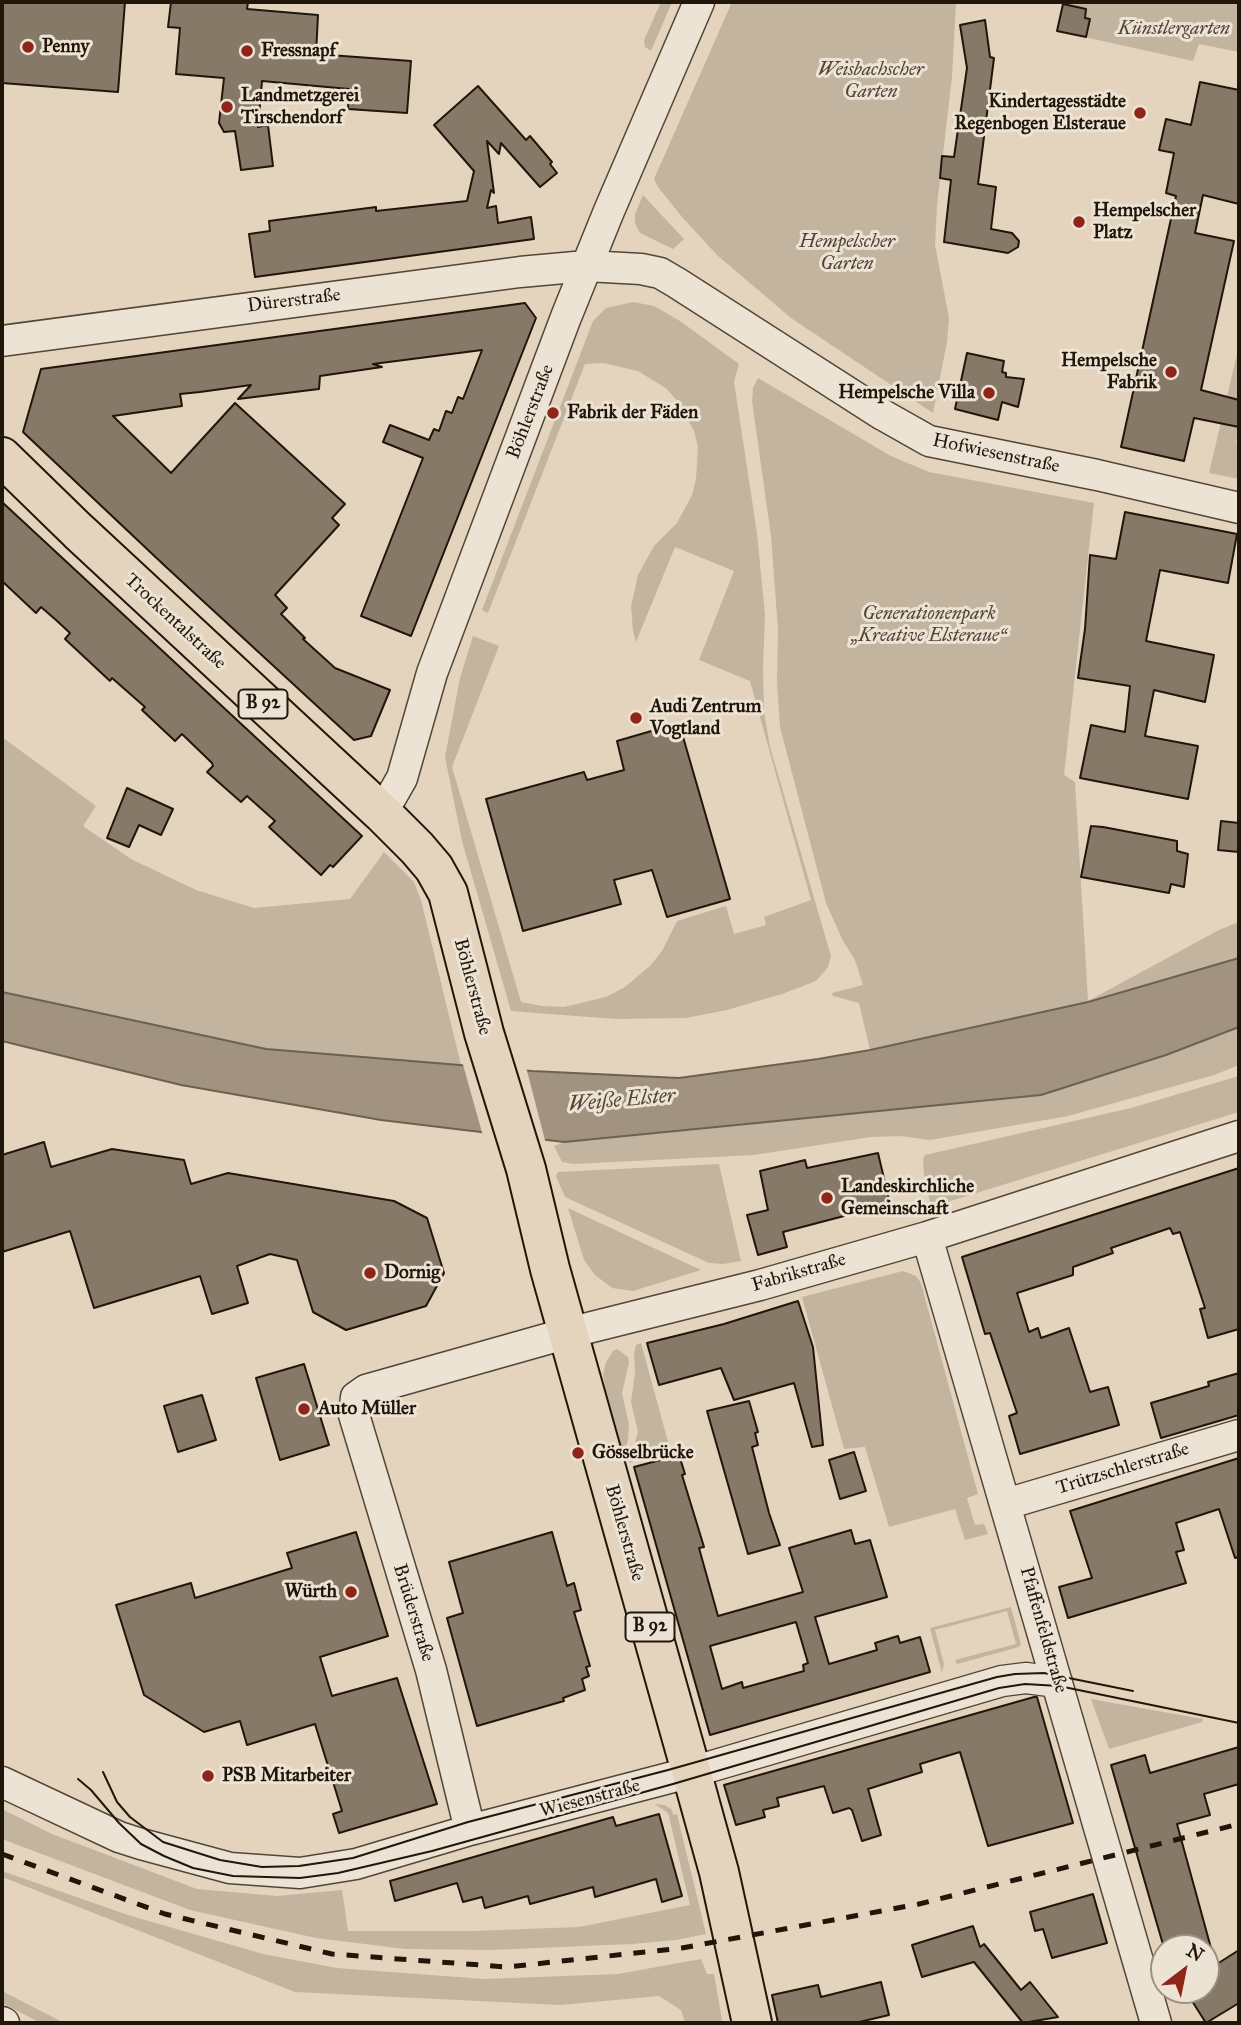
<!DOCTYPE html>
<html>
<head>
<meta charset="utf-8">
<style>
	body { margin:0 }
	#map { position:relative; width:1241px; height:2025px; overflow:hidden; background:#e4d4bd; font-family:"IM FELL Great Primer",serif }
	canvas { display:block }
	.frame { position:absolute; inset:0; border:4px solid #21160a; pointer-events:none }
	.north { position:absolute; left:1150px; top:1934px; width:70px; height:70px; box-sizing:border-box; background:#ede3d4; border:2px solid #9b9183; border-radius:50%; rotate:32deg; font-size:19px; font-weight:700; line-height:28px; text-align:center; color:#21160a }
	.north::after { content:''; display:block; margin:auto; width:24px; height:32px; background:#8f2418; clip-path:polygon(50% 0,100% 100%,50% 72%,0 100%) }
</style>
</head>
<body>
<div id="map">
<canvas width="1241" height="2025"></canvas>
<div class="frame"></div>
<div class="north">N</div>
</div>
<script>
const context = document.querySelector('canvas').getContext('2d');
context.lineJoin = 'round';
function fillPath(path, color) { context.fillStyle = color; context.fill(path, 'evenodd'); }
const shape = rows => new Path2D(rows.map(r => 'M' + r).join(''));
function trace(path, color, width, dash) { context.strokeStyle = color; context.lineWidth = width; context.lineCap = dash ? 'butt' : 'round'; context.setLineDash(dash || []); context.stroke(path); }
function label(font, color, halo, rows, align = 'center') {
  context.font = font + ' "IM FELL Great Primer",serif'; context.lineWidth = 6; context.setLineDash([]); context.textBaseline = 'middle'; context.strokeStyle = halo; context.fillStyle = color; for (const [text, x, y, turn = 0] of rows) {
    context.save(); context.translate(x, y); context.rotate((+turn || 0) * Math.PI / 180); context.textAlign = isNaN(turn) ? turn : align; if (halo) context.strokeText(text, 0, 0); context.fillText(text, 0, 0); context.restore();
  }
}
fillPath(shape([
	[661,2,672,2,651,51,645,47,644,40],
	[732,2,956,2,952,77,937,205,935,245,949,318,947,342,933,413,791,318,717,255,682,217,658,187,654,179],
	[1063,2,1239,2,1239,52,1199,44,1193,61,1057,31],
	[643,195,684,239,673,249,640,233,635,223,635,214],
	[633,302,654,306,680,321,739,364,734,382,757,533,765,615,763,667,764,712,770,747,831,956,828,967,816,981,782,994,727,1010,686,1018,615,1019,511,1011,462,841,445,757,460,678,473,636,499,646,452,767,521,1002,542,1006,564,1007,606,997,625,987,651,965,662,951,677,921,726,906,734,934,766,925,764,917,811,900,750,681,699,660,734,571,675,547,636,642,633,631,631,607,638,575,654,546,677,523,692,495,696,479,698,447,694,431,678,402,667,389,638,371,603,363,585,364,488,613,482,610,593,321,606,308],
	[1237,354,1239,354,1239,400,1234,399,1228,425,1239,427,1236,442,1239,444,1239,479,1209,473],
	[758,378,891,456,929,472,1094,503,1064,775,1075,782,1088,1001,1219,930,1239,922,1239,958,1088,1002,870,1050,859,1003,833,996,832,993,863,985,855,960,843,941,826,903,780,727,777,682,778,630,771,536,752,401,753,388],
	[2,737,96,806,83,826,131,859,196,890,254,908,350,899,384,852,414,882,421,900,461,1065,266,1049,2,992],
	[1239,1027,1239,1065,1214,1075,1068,1116,930,1140,900,1136,871,1137,754,1155,574,1164,562,1162,554,1146,564,1142,1041,1095,1166,1055],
	[1239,1076,1239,1112,931,1207,924,1174,923,1159,925,1155,1131,1108],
	[719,1164,741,1261,723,1264,709,1263,565,1197,556,1176,558,1172],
	[568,1208,701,1270,633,1291,612,1288,595,1275,584,1260],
	[903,1271,916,1276,921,1283,978,1494,967,1498,975,1525,984,1524,988,1534,965,1540,955,1509,889,1527,865,1447,844,1449,802,1297],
	[641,1343,670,1449,629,1463,638,1432,631,1402,635,1373,634,1353,636,1345],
	[617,1349,628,1357,629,1363,622,1393,629,1424,628,1440,626,1446,622,1448,605,1388,603,1374,606,1362,613,1351],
	[1011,1607,1021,1644,1019,1647,957,1664,955,1660,1016,1644,1007,1611,935,1630,944,1664,942,1673,930,1628],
	[1091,1699,1203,1719,1202,1722,1109,1749],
	[655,1804,665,1805,672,1810,673,1815,677,1814,706,1934,676,1940,632,1944,490,1950,405,1949,316,1938,190,1910,2,1839,2,1809,52,1834,197,1889,277,1896,342,1890,348,1931,471,1931,579,1927,690,1905,668,1813],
	[2,1871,128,1915,263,1954,337,1968,485,1979,618,1974,701,1959,707,1974,714,1974,722,2020,721,2023,685,2023,681,2010,659,1996,560,2005,295,1992,2,1877],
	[2,1991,64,2023,41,2023,2,2003]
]), '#c3b49f');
const water = shape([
	[1239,958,1239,1027,1166,1055,1041,1095,564,1142,381,1120,181,1085,2,1041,2,992,266,1049,532,1071,679,1078,818,1059,870,1050,1088,1002,1239,958]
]);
fillPath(water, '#a29380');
trace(water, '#6e6151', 2);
fillPath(shape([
	[462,1061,526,1067,546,1144,483,1136]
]), '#e4d4bd');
const building = shape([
	[2,2,125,2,118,92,2,83,2,2],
	[171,2,248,2,247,9,318,15,316,54,411,61,407,113,348,109,349,89,262,81,258,127,268,125,273,166,241,170,235,131,224,132,219,123,224,78,176,74,180,28,168,27,171,2],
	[1063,4,1086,9,1085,18,1090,19,1086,37,1057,31,1063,4],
	[985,20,990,57,994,58,978,184,996,187,991,229,1012,233,1019,241,1018,247,1008,253,944,242,951,180,940,178,942,156,954,157,967,68,960,25,985,20],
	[1200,82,1239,90,1239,204,1203,195,1195,233,1234,241,1201,390,1239,400,1239,427,1194,418,1184,461,1121,447,1176,196,1166,193,1174,153,1159,150,1166,119,1191,125,1200,82],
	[478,86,526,140,530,136,552,162,550,164,557,173,540,187,501,143,499,154,487,141,494,193,491,190,487,208,496,206,498,223,531,217,534,239,255,277,249,234,270,231,269,221,376,207,376,211,467,201,474,171,434,125,478,86],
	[525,303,536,318,411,636,361,616,423,458,383,442,390,425,429,440,434,429,439,431,446,411,452,413,458,397,463,399,482,350,373,364,382,367,320,376,319,389,238,399,251,385,200,392,180,394,182,406,113,416,171,473,235,403,345,504,332,518,339,525,275,595,287,608,281,614,305,638,303,639,335,668,390,690,371,736,354,740,165,566,23,432,41,369,525,303],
	[967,353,1004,361,1002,372,1006,373,1006,377,1024,379,1018,407,1002,402,998,420,955,409,967,353],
	[2,502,362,836,333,867,330,865,321,875,269,827,275,821,247,796,241,802,207,772,213,766,212,763,182,734,175,741,142,710,145,707,112,678,110,681,65,639,70,633,56,620,41,607,36,613,2,581,2,502],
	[1125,512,1237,534,1228,583,1160,570,1146,641,1214,655,1205,702,1154,690,1145,736,1198,746,1188,799,1080,778,1091,725,1125,732,1130,686,1078,678,1085,629,1090,555,1116,559,1125,512],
	[679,723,730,899,667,917,652,870,614,880,621,904,523,931,486,799,584,772,587,780,624,770,617,741,679,723],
	[127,788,173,809,161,835,139,825,129,847,107,838,127,788],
	[1221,821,1239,823,1239,852,1218,850,1221,821],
	[1091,826,1103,827,1177,841,1177,851,1188,854,1184,887,1171,884,1169,893,1081,877,1091,826],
	[44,1142,51,1167,112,1149,184,1160,191,1184,228,1173,394,1201,427,1218,444,1273,426,1306,346,1330,313,1312,297,1260,270,1254,237,1266,248,1303,212,1314,200,1276,94,1308,70,1231,2,1252,2,1155,44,1142],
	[878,1153,890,1204,783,1232,787,1247,758,1255,747,1215,768,1210,760,1171,805,1160,807,1168,878,1153],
	[1239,1168,1239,1329,1208,1338,1200,1309,1205,1308,1180,1232,1173,1234,1170,1228,1111,1248,1113,1253,1073,1267,1073,1275,1017,1293,1029,1332,1038,1328,1041,1338,1069,1328,1090,1392,1108,1387,1119,1425,1020,1454,1009,1416,1017,1413,990,1333,985,1334,962,1257,1239,1168],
	[798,1301,813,1347,823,1445,812,1447,794,1383,734,1400,721,1368,659,1385,647,1343,724,1324,798,1301],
	[304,1364,329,1445,280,1460,256,1378,304,1364],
	[1239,1373,1239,1415,1161,1438,1151,1403,1209,1386,1208,1382,1239,1373],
	[202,1395,216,1440,178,1452,164,1406,202,1395],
	[749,1401,758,1432,755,1433,758,1445,752,1447,769,1513,780,1545,748,1554,707,1411,749,1401],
	[854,1452,866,1491,840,1499,829,1460,854,1452],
	[679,1455,685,1474,682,1475,704,1547,699,1548,718,1616,803,1592,789,1548,851,1530,855,1544,870,1540,887,1597,815,1617,829,1664,877,1650,875,1643,898,1636,900,1643,920,1637,930,1672,710,1735,634,1467,679,1455],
	[796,1622,808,1663,803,1665,804,1671,743,1688,742,1682,722,1689,710,1646,796,1622],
	[1239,1458,1239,1557,1235,1558,1219,1509,1176,1523,1184,1550,1176,1552,1186,1583,1068,1618,1059,1587,1092,1578,1070,1511,1239,1458],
	[356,1532,388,1636,320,1657,332,1696,397,1678,437,1804,339,1833,333,1814,342,1811,315,1724,247,1745,240,1721,204,1732,144,1695,116,1605,191,1583,195,1598,292,1568,287,1553,356,1532],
	[552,1532,567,1586,574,1583,581,1610,574,1612,590,1666,586,1667,589,1676,582,1679,585,1690,563,1698,564,1701,477,1726,447,1618,463,1613,449,1562,552,1532],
	[1034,1697,1037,1697,1073,1823,988,1846,960,1752,920,1764,922,1772,868,1789,881,1835,862,1841,852,1810,849,1808,833,1813,824,1786,777,1798,779,1806,763,1810,765,1817,736,1825,724,1785,1034,1697],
	[1239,1747,1239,1784,1204,1794,1210,1815,1177,1824,1211,1948,1164,1948,1111,1765,1145,1755,1150,1773,1239,1747],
	[659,1814,682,1896,662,1902,656,1879,595,1897,593,1887,530,1904,528,1896,485,1908,482,1897,463,1902,457,1883,395,1901,390,1881,613,1817,616,1826,659,1814],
	[1093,1894,1107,1943,1052,1958,1043,1929,1035,1931,1030,1912,1093,1894],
	[973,1926,980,1947,984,1944,1021,1990,1030,1982,1058,2017,1023,2023,974,1962,922,1977,912,1945,973,1926],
	[1239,1950,1239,2003,1206,2023,1185,1990,1206,1990,1206,1971,1239,1950],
	[881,1982,889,2015,855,2023,778,2023,772,1995,818,1985,821,1997,881,1982]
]);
fillPath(building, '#867967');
trace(building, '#21160a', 2);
const minor = shape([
	[2,341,520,272,586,266,641,269,660,273,677,283,883,415,929,441,1097,475,1239,508],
	[382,813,402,778,432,673,566,317,609,211,699,2],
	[927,1237,1156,2023],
	[1006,1504,1239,1435],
	[2,1782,119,1837,141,1844,230,1868,300,1873,356,1864,470,1830,692,1772,1002,1681,1026,1678,1057,1682],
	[470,1830,431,1670,354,1415,356,1397,366,1390,568,1333,760,1285,927,1237,1239,1136],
	[2,2022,4,2023]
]);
const primary = shape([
	[2,457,78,531,382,813,417,848,434,868,448,893,484,1033,526,1169,550,1269,693,1778,719,1872,752,2023]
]);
trace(minor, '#524637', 33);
trace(primary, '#21160a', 42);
trace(minor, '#ede3d4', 30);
trace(primary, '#e4d4bd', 38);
trace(shape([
	[103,1772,117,1802,130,1817,163,1842,220,1860,262,1867,299,1866,353,1858,468,1822,668,1770,997,1677,1015,1674,1044,1673,1133,1691],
	[78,1779,91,1790,119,1823,141,1844,164,1856,193,1868,233,1876,300,1878,338,1873,432,1851,673,1784,999,1688,1025,1684,1059,1686,1239,1723]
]), '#21160a', 2);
trace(shape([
	[2,1854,165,1914,332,1954,507,1967,682,1948,919,1904,1239,1824]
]), '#21160a', 5, [12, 12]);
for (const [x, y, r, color] of [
	[28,47,7,"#8f2418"],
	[247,51,7,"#8f2418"],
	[227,107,7,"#8f2418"],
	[1140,113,7,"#8f2418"],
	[1079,222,7,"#8f2418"],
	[1171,372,7,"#8f2418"],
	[989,393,7,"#8f2418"],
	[553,413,7,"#8f2418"],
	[636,718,7,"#8f2418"],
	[827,1198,7,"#8f2418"],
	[370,1273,7,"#8f2418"],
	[304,1409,7,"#8f2418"],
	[578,1453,7,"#8f2418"],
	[351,1592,7,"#8f2418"],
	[208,1776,7,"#8f2418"]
]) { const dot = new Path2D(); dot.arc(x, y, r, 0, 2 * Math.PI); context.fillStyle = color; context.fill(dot); trace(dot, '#ede3d4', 2.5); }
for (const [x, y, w] of [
	[263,704,49],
	[650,1627,49]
]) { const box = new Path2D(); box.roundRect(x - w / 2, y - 14.5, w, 29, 5); context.fillStyle = '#ede3d4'; context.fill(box); trace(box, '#21160a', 2); }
label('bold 18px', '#21160a', null, [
	["B 92",263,704],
	["B 92",650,1627]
]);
label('italic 19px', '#524537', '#ede3d4', [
	["Künstlergarten",1174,29],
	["Weisbachscher",871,70],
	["Garten",871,92],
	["Hempelscher",847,242],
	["Garten",847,264],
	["Generationenpark",929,614],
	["„Kreative Elsteraue“",929,636]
]);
label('bold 19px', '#21160a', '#ede3d4', [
	["Penny",42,47],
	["Fressnapf",261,51],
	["Landmetzgerei",241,96],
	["Tirschendorf",241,118],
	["Kindertagesstädte",1126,102,"right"],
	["Regenbogen Elsteraue",1126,124,"right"],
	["Hempelscher",1093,211],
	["Platz",1093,233],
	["Hempelsche",1157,361,"right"],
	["Fabrik",1157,383,"right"],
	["Hempelsche Villa",975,393,"right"],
	["Fabrik der Fäden",567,413],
	["Audi Zentrum",650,707],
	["Vogtland",650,729],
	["Landeskirchliche",841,1187],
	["Gemeinschaft",841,1209],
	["Dornig",384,1273],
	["Auto Müller",318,1409],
	["Gösselbrücke",592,1453],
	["Würth",337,1592,"right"],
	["PSB Mitarbeiter",222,1776]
], 'left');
label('19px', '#21160a', '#ede3d4', [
	["Dürerstraße",294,301,-7],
	["Böhlerstraße",531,412,-69],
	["Hofwiesenstraße",996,454,12],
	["Trockentalstraße",175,622,43],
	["Böhlerstraße",472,987,75],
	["Fabrikstraße",799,1273,-16],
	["Trützschlerstraße",1123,1469,-17],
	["Böhlerstraße",624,1533,74],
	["Brüderstraße",413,1613,73],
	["Pfaffenfeldstraße",1043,1630,74],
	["Wiesenstraße",590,1799,-15]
]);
label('italic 21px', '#554839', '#ede3d4', [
	["Weiße Elster",622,1101,-5]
]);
</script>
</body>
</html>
